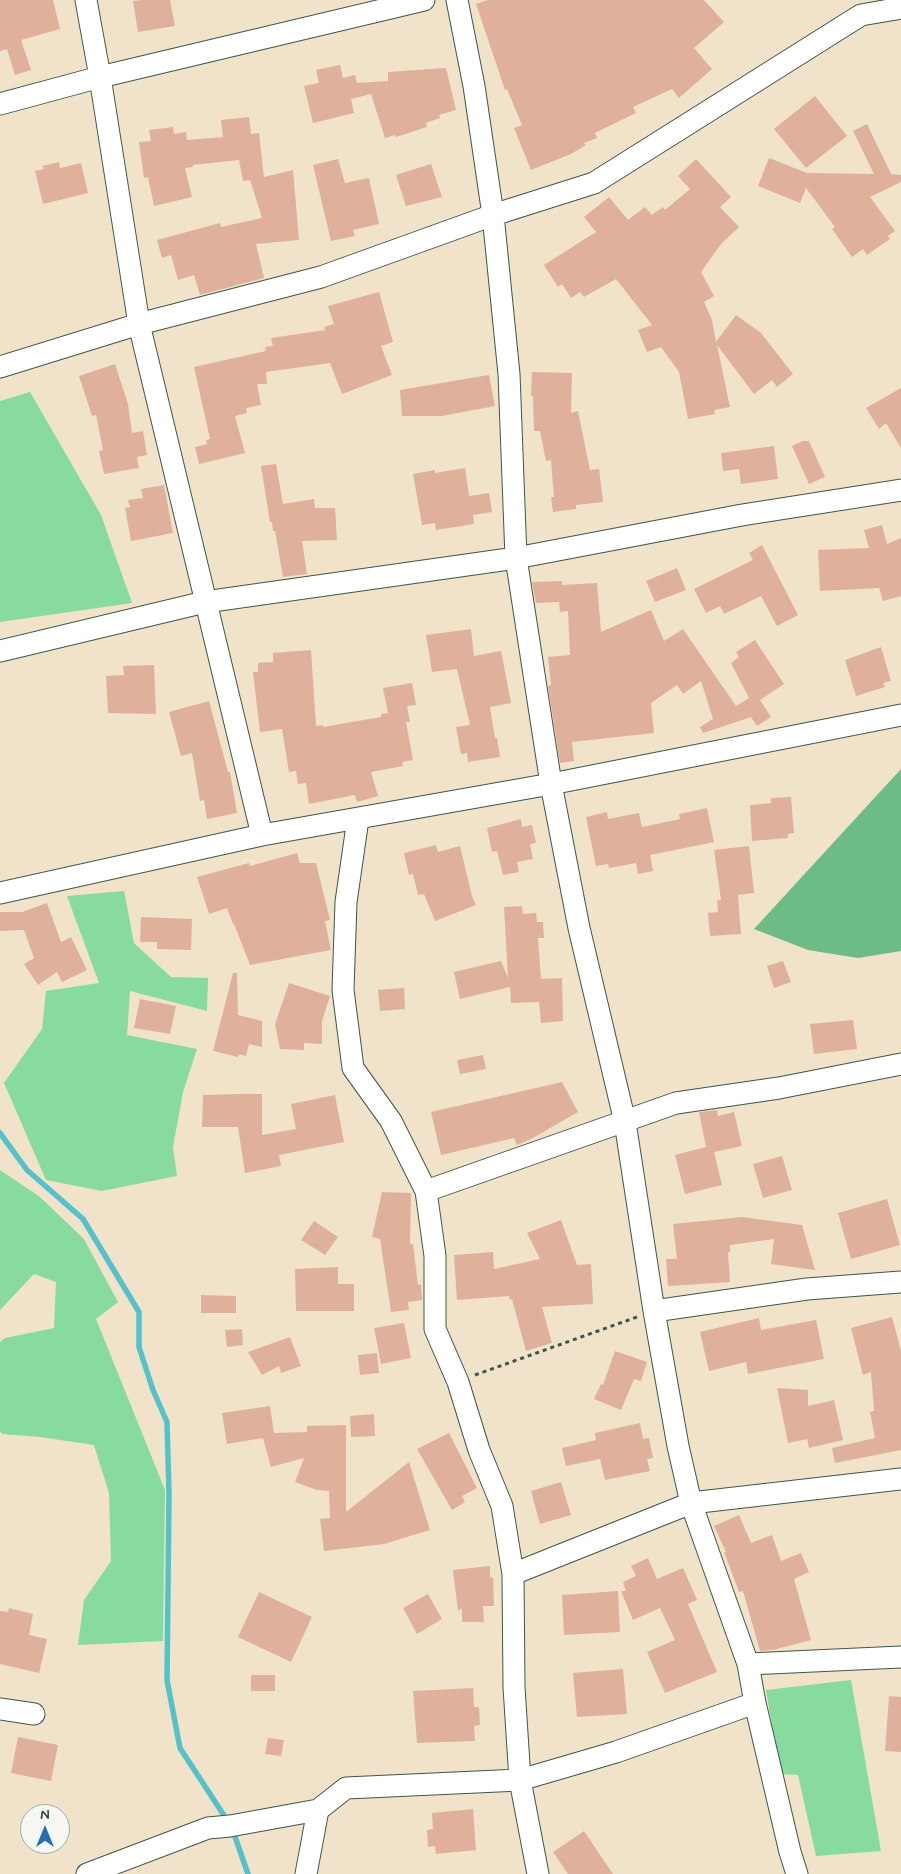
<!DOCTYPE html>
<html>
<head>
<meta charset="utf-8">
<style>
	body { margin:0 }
	#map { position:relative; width:901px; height:1874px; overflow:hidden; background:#f0e3c9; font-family:Mynerve,sans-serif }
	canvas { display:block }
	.north { position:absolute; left:20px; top:1804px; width:50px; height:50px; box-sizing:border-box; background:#f6f6f2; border:1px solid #a0aca6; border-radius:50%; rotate:0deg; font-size:14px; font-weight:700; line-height:20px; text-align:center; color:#1f3d34 }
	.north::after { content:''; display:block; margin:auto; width:18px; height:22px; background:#1f6fb2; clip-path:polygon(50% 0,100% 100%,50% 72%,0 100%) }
</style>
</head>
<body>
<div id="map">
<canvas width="901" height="1874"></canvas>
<div class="north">N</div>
</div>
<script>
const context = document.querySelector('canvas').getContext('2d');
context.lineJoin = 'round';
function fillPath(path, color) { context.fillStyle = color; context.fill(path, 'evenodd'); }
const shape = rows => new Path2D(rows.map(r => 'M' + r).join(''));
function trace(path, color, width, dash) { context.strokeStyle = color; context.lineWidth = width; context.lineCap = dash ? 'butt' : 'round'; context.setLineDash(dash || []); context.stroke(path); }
fillPath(shape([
	[30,392,101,515,132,603,0,622,0,401],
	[124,891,134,943,171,977,208,978,207,1011,130,991,127,1035,197,1049,183,1092,173,1147,177,1176,102,1191,46,1180,4,1083,42,1029,46,991,99,983,67,896],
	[0,1170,40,1197,84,1239,118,1302,96,1319,165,1490,163,1641,78,1645,84,1600,111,1561,109,1493,94,1445,40,1437,2,1434,0,1431,0,1342,5,1338,54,1328,56,1282,34,1274,0,1310],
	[851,1680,881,1851,816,1856,798,1775,780,1774,766,1690]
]), '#87db9e');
fillPath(shape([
	[901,769,901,951,858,958,808,950,754,929]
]), '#6dbb85');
trace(shape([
	[0,1133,27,1170,83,1219,139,1312,139,1347,153,1390,167,1422,169,1494,167,1680,180,1748,227,1820],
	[233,1831,248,1874]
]), '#55c2cb', 5.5);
fillPath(shape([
	[0,0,53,0,60,29,21,40,31,70,15,75,7,49,0,51],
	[142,0,170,0,175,26,138,32,133,1],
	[488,0,704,0,724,22,694,48,712,69,679,98,672,89,633,107,636,113,595,133,597,138,584,143,586,145,571,154,531,170,514,128,522,125,507,89,505,90,476,4],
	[340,65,343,78,355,75,357,83,388,81,388,72,446,68,456,110,439,115,440,118,426,123,427,127,396,137,395,135,385,138,371,94,351,99,354,113,313,123,304,86,319,83,316,70],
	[815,96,847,136,806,168,774,129],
	[249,117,251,134,259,133,264,177,293,170,299,240,256,244,264,278,200,295,194,275,178,280,171,255,162,258,157,240,220,223,221,227,262,218,250,180,243,181,239,160,193,165,193,167,185,168,192,197,154,206,148,177,144,178,139,142,151,141,149,130,173,127,174,134,186,132,187,140,223,137,221,120],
	[867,124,891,174,901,175,901,182,870,197,895,231,888,236,890,239,867,255,863,249,852,257,832,229,835,227,806,188,800,203,758,186,769,158,807,173,874,174,853,131],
	[338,159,345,183,369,178,379,224,353,230,355,236,331,241,313,165],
	[696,159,731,197,720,207,739,227,721,244,701,272,714,296,704,302,712,320,716,342,736,315,761,333,793,374,777,387,772,380,754,394,717,345,730,407,714,410,715,414,688,419,679,372,661,347,647,352,638,330,652,325,616,279,584,297,580,292,571,298,562,284,558,287,544,265,596,232,584,217,609,197,628,220,645,207,652,215,663,207,665,210,690,189,678,176],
	[59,162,60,168,81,163,88,193,43,204,35,171,44,169,42,166],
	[431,164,442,197,406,206,396,175],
	[379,292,393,342,381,346,392,375,342,394,330,363,266,372,267,384,257,384,261,405,246,408,247,413,235,416,245,453,199,464,195,447,207,444,206,440,210,439,194,367,266,351,265,347,273,346,271,338,325,330,324,327,334,324,328,306],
	[115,364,128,404,132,433,143,431,147,455,137,457,139,468,104,474,99,451,103,450,96,415,92,416,79,376],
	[532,372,572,373,571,413,578,411,590,470,599,469,603,502,576,505,576,509,553,512,551,497,554,497,551,460,546,461,540,431,534,431,533,396,531,396],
	[489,375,495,406,442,416,402,416,400,390],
	[901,388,901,448,886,423,879,429,866,408],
	[803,441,809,441,825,477,809,484,792,446],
	[774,446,778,479,741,484,739,469,723,471,721,453],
	[276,464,283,504,314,499,315,508,335,508,337,540,302,541,307,574,283,577,275,531,273,531,272,522,270,522,261,466],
	[465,468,469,496,489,493,492,512,473,515,474,524,436,530,435,523,422,525,413,474,435,470,435,473],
	[164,485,173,533,131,541,125,508,130,507,128,500,143,498,141,489],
	[882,525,887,544,901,538,901,596,883,601,879,588,820,591,818,550,869,548,864,530],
	[762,545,798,615,777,626,761,596,724,614,720,606,706,613,694,589,753,560,749,553],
	[677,568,686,590,655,602,646,581],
	[562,581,562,585,597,583,601,632,651,610,664,641,683,629,736,706,749,698,731,663,739,657,736,652,755,640,784,684,760,700,771,717,757,726,751,717,703,733,700,727,713,719,701,681,683,694,677,685,651,703,654,733,572,742,574,761,560,763,548,686,551,685,548,657,570,655,568,611,560,612,559,602,536,603,532,582],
	[471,629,474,656,501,651,511,703,490,707,495,738,497,738,500,757,468,762,467,753,461,754,456,727,470,725,457,669,432,672,426,635],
	[881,647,891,681,883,683,885,687,856,696,845,660],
	[311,650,316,726,323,725,323,727,381,717,381,714,388,713,383,688,412,683,416,705,407,706,410,722,406,722,413,760,402,762,403,766,371,772,378,796,357,802,355,795,309,804,306,783,298,784,296,771,289,772,282,729,260,732,253,672,258,672,258,663,273,662,273,653],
	[154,665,156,714,108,713,106,676,124,675,123,666],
	[209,701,228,772,230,772,237,813,207,819,204,800,200,801,192,753,181,756,169,712],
	[791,797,794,833,788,834,788,838,752,841,750,805,771,803,771,798],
	[707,808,714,842,650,855,653,871,638,874,636,863,609,868,608,864,596,866,586,817,607,812,608,819,639,813,642,827,680,819,679,814],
	[521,819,522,827,532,825,536,843,530,844,533,859,517,862,519,872,503,875,497,851,492,852,487,828],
	[436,845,438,852,460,846,472,896,476,905,435,921,424,894,418,895,413,874,409,875,404,853],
	[749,846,754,893,738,895,741,934,710,936,708,913,718,912,717,900,721,900,714,850],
	[297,853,300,863,316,863,330,920,325,921,331,950,250,965,234,924,233,924,227,908,209,914,197,877,249,863,250,866],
	[47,903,61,942,71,937,87,970,62,982,57,972,38,985,24,964,34,958,24,930,0,931,0,912,22,912],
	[522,906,523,914,536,913,537,922,543,922,544,938,538,938,541,979,562,978,563,1021,541,1023,539,1002,511,1003,510,987,460,999,454,972,501,961,508,978,504,907],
	[141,917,192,919,191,950,157,949,157,942,140,942],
	[783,961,791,982,774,988,767,966],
	[233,973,237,973,238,1015,262,1021,262,1047,249,1044,246,1056,239,1054,238,1057,213,1051],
	[289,983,330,996,322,1021,322,1044,304,1043,304,1050,280,1049,275,1024],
	[404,988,405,1009,380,1011,378,990],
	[140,999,176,1006,170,1034,134,1028],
	[853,1020,857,1049,814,1054,810,1024],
	[483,1055,486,1069,460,1074,457,1060],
	[562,1082,578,1112,531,1139,517,1145,514,1138,441,1155,431,1112],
	[240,1094,262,1094,262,1135,296,1129,291,1104,335,1095,344,1142,279,1155,281,1166,245,1173,238,1127,202,1127,203,1095],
	[717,1110,718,1116,734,1112,742,1146,714,1152,722,1185,685,1194,675,1155,706,1147,699,1112],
	[782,1156,792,1190,763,1198,753,1164],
	[382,1192,411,1193,410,1244,413,1244,418,1285,421,1284,422,1300,408,1302,409,1310,391,1312,380,1239,372,1237],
	[887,1199,900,1245,851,1259,838,1213],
	[742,1217,802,1225,815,1270,771,1264,774,1239,730,1245,730,1252,728,1252,730,1282,668,1286,666,1259,677,1259,673,1224],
	[561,1220,577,1265,591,1264,593,1304,542,1307,552,1343,526,1351,512,1299,510,1300,509,1296,457,1300,454,1255,493,1252,494,1269,540,1259,527,1233],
	[314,1221,338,1237,325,1255,301,1240],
	[338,1267,338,1284,354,1284,354,1311,296,1311,295,1269],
	[201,1295,236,1296,236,1313,201,1313],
	[892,1317,901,1351,901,1450,835,1463,832,1448,875,1438,870,1412,874,1411,871,1372,863,1375,851,1328],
	[759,1318,761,1330,816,1320,824,1359,748,1374,746,1362,709,1371,700,1332],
	[404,1323,411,1358,381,1364,374,1328],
	[242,1329,243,1345,227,1347,225,1330],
	[290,1337,301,1366,281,1373,279,1366,262,1375,248,1352],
	[615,1351,647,1362,641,1381,634,1379,621,1410,594,1399,601,1384,603,1385],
	[377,1353,379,1373,360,1375,358,1355],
	[777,1388,808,1390,808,1406,834,1400,843,1440,809,1448,807,1439,788,1443],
	[270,1406,274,1433,307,1432,307,1426,346,1425,346,1512,409,1462,430,1530,384,1544,324,1551,320,1519,330,1518,329,1491,317,1490,295,1482,304,1458,271,1467,263,1438,227,1444,222,1413],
	[374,1414,375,1436,351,1437,350,1416],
	[640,1423,643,1439,649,1438,653,1458,647,1459,650,1471,605,1480,600,1459,566,1466,562,1448,596,1440,595,1433],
	[449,1433,477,1488,462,1496,465,1502,452,1510,417,1449],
	[561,1482,571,1515,540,1524,531,1491],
	[739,1515,751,1543,772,1535,781,1561,801,1553,809,1572,794,1579,811,1640,773,1650,760,1651,743,1591,739,1592,724,1552,726,1552,714,1526],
	[648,1558,657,1579,683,1568,697,1600,688,1604,717,1672,665,1693,647,1652,675,1640,660,1608,633,1620,621,1591,626,1591,623,1582,636,1576,631,1566],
	[490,1566,490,1577,493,1578,494,1606,483,1606,484,1622,462,1622,462,1608,458,1611,453,1570],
	[618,1591,620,1632,564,1635,562,1595],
	[259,1592,312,1617,291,1662,238,1637],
	[428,1594,442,1619,417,1634,403,1608],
	[9,1608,33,1614,29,1635,47,1639,39,1673,0,1664,0,1611,8,1612],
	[623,1669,627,1714,577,1717,573,1673],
	[251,1675,275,1675,275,1691,251,1691],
	[473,1688,474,1707,479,1707,480,1725,474,1726,475,1741,417,1743,413,1691],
	[889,1696,901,1697,901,1752,885,1751],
	[18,1737,58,1745,51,1781,11,1773],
	[268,1738,284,1740,281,1756,265,1754],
	[473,1809,476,1850,436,1854,435,1846,428,1847,427,1830,433,1829,432,1813],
	[584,1831,613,1874,568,1874,553,1852]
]), '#dfb19d');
const minor = shape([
	[86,0,100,77,139,324,262,835],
	[457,0,474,86,493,215,509,374,516,558,551,784,579,928,625,1122,654,1311,678,1446,691,1503,748,1664,755,1703,790,1852,797,1874],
	[0,104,100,77,424,0],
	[0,367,139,324,321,277,493,215,594,183,861,15,901,8],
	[0,651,205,602,516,558,742,515,901,490],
	[358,819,346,902,343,990,353,1068,391,1121,426,1191,435,1256,435,1329,458,1382,479,1450,502,1506,513,1574,514,1687,520,1780,538,1874],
	[0,893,262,835,551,784,901,715],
	[426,1191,676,1103,779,1088,901,1064],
	[654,1311,807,1289,901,1282],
	[513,1574,691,1503,901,1479],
	[748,1664,901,1657],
	[0,1709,34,1714],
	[87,1874,208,1828,230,1826,318,1810,346,1788,520,1780,616,1752,755,1703],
	[306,1874,318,1810]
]);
trace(minor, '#3e564a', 23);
trace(shape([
	[475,1375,637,1317]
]), '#3e564a', 3, [4, 4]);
trace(minor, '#fff', 21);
</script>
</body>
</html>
